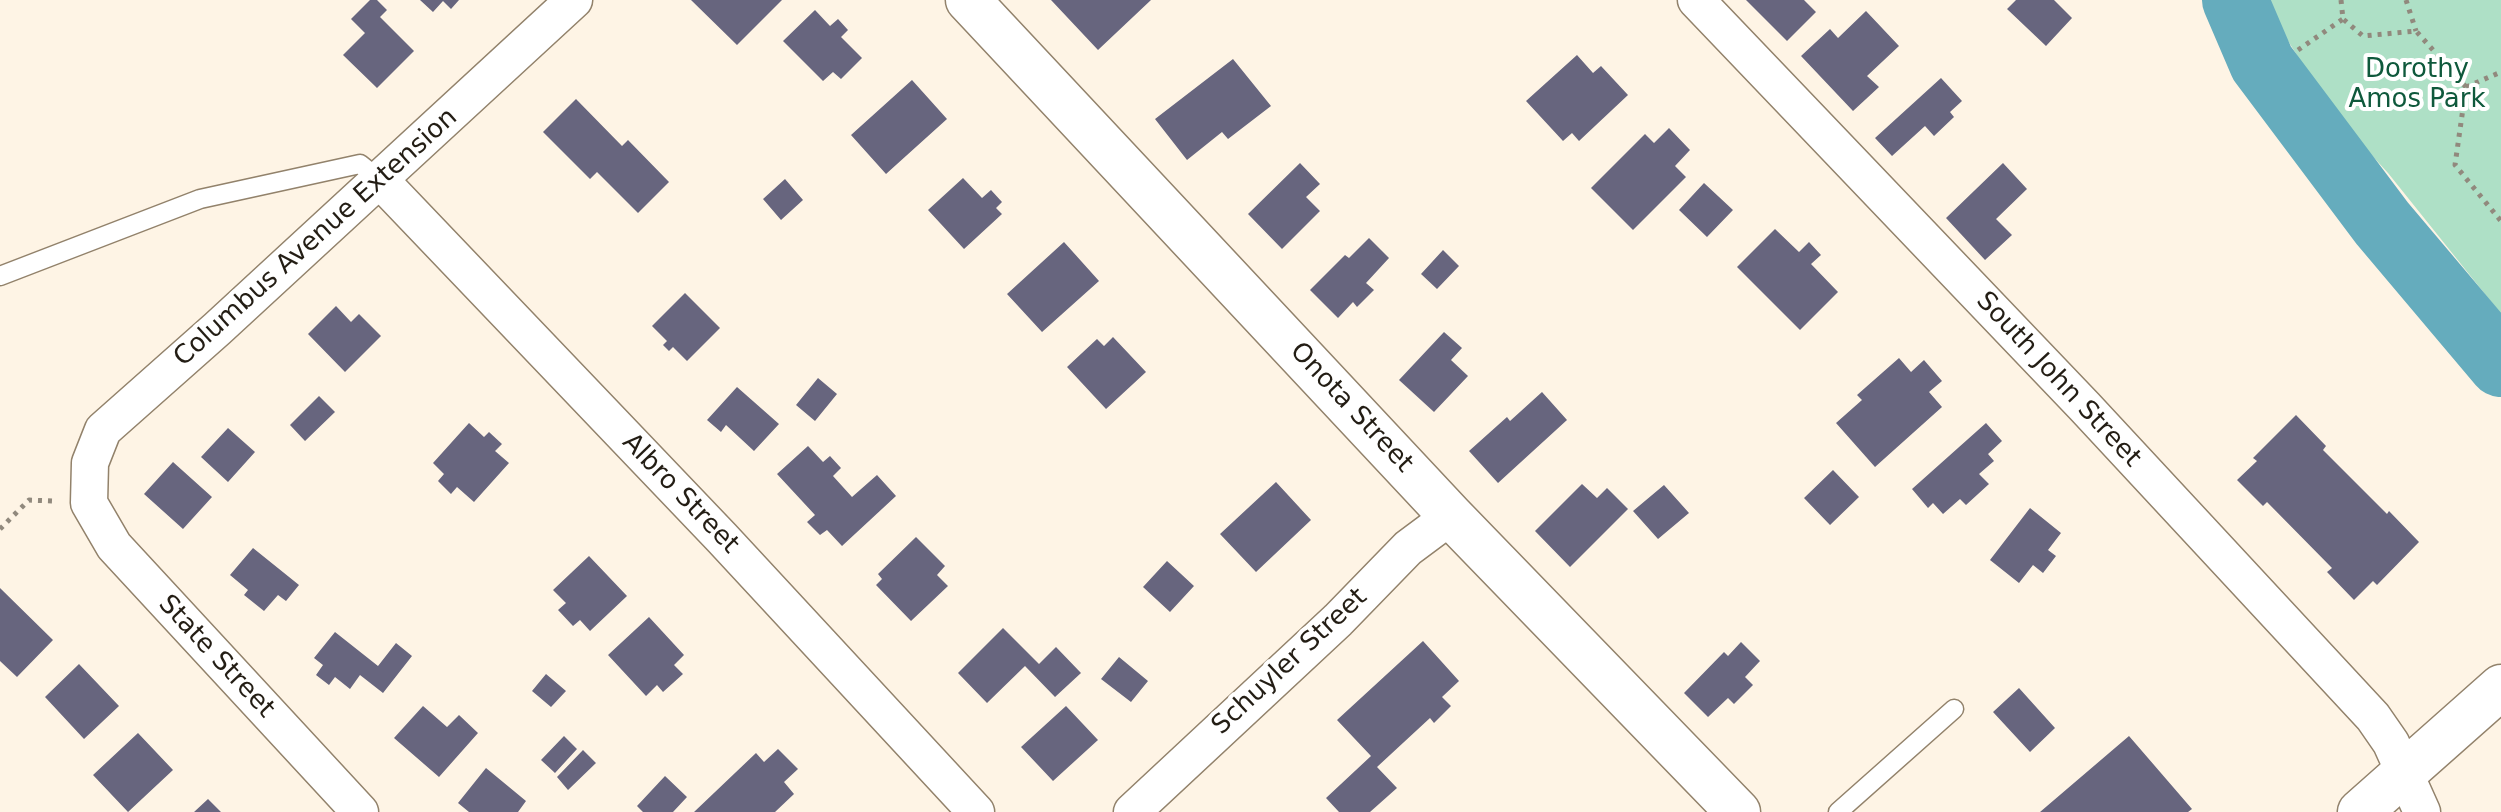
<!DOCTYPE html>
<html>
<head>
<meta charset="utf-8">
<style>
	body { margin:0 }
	canvas { display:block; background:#fef4e5 }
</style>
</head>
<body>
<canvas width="2501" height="812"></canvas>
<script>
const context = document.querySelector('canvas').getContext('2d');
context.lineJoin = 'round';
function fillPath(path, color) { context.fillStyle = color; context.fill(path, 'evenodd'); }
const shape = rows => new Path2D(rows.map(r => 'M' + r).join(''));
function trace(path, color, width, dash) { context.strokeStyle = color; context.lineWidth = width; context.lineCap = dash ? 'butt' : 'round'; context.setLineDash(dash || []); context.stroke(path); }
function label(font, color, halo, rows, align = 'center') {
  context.font = font + ' "DejaVu Sans",sans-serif'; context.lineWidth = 8; context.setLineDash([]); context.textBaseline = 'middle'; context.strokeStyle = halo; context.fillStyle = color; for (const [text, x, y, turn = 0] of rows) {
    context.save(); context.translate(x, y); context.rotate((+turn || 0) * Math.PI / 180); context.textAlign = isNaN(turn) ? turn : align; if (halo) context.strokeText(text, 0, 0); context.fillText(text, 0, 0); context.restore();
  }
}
fillPath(shape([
	[2262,0,2501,0,2501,314,2388,173,2335,115]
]), '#aee0c6');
trace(shape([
	[2235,0,2262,63,2382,223,2501,364]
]), '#65acbd', 66);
fillPath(shape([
	[370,0,377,0,387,10,380,17,414,51,377,88,343,55,365,33,351,19],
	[420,0,459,0,451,9,443,1,433,12],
	[691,0,782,0,737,45],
	[1051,0,1151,0,1098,50],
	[1746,0,1804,0,1816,12,1787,41],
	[2016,0,2054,0,2072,18,2046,46,2007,9],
	[815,10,830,26,838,19,848,30,841,37,862,58,841,79,833,72,823,81,783,41],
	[1866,11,1899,46,1867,76,1879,87,1853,111,1801,56,1830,29,1838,38],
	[1577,55,1593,73,1601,66,1628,95,1579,141,1572,133,1563,141,1526,101],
	[1233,59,1271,106,1228,139,1222,132,1187,160,1155,119],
	[1941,78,1962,101,1950,112,1954,117,1934,136,1925,126,1892,156,1875,138],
	[912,80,947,119,886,174,851,135],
	[576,99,622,146,628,140,669,182,638,213,597,172,590,179,543,132],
	[1669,128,1690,150,1675,166,1686,177,1633,230,1591,188,1645,134,1654,143],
	[1300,163,1320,184,1306,197,1320,211,1282,249,1248,214],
	[2003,163,2027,189,1996,219,2012,235,1985,260,1946,218],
	[963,178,982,198,991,190,1002,202,996,208,1002,214,964,249,928,210],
	[785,179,803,200,781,220,763,199],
	[1704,183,1733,210,1707,237,1679,210],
	[1775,229,1799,252,1809,242,1821,255,1811,264,1838,292,1800,330,1737,267],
	[1369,238,1389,258,1366,283,1374,290,1357,307,1353,302,1338,318,1310,290,1345,255,1349,258],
	[1064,242,1099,281,1042,332,1007,294],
	[1443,250,1459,266,1437,289,1421,274],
	[685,293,720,328,687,361,673,347,669,351,663,345,667,341,652,326],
	[336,306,351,322,359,314,381,336,345,372,308,334],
	[1444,332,1462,348,1451,360,1468,376,1434,412,1399,380],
	[1113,337,1146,372,1106,409,1067,367,1097,339,1104,346],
	[1899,358,1911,372,1924,360,1942,381,1929,392,1942,407,1875,467,1836,423,1862,400,1857,395],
	[818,378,837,394,815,421,796,405],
	[737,387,779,424,754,451,726,425,721,432,707,420],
	[1542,392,1567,420,1498,483,1469,451,1507,417,1510,421],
	[319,396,335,412,305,441,290,425],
	[2296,415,2326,446,2323,450,2387,514,2389,511,2419,542,2377,585,2373,581,2354,600,2327,572,2332,568,2267,502,2263,506,2237,480,2257,461,2253,458],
	[469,423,484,437,489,432,502,444,495,451,509,463,474,502,457,487,451,494,438,481,444,474,433,463],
	[1986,423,2002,441,1988,454,1994,461,1979,474,1989,484,1966,505,1960,499,1943,514,1933,503,1928,508,1912,489],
	[228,428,255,452,228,482,201,457],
	[808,446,823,462,830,456,841,468,833,476,852,497,877,475,896,496,842,546,827,530,820,535,807,522,815,515,777,474],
	[173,462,212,497,183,529,144,494],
	[1833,470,1859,497,1830,525,1804,498],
	[1276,482,1311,520,1256,572,1220,534],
	[1582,484,1597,498,1607,488,1628,509,1570,567,1535,531],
	[1664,485,1689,513,1658,539,1633,511],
	[2030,508,2061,533,2048,550,2056,556,2043,573,2033,565,2019,583,1990,560],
	[916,537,945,566,937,575,948,586,911,621,876,585,882,579,878,574],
	[253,548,299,585,286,601,278,595,264,611,244,595,248,590,230,575],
	[589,556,627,596,590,631,580,620,573,626,558,610,566,603,553,590],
	[1167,561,1194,586,1170,612,1143,587],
	[0,588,53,640,17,677,0,661],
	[649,617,684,655,674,665,683,674,663,692,657,685,646,696,608,655],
	[1003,628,1039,664,1056,647,1081,673,1055,697,1025,666,987,703,958,673],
	[335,632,378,666,396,643,412,656,383,693,360,675,350,689,335,677,329,685,316,675,323,665,314,658],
	[1423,641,1459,681,1442,697,1451,706,1434,723,1430,718,1377,767,1397,788,1370,812,1339,812,1326,798,1371,756,1337,720],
	[1741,642,1760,661,1745,677,1753,685,1734,704,1728,698,1708,717,1684,693,1724,652,1728,656],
	[1119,657,1148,681,1131,702,1101,679],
	[79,664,119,706,84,739,45,697],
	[546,674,566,691,551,707,532,691],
	[2019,688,2055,728,2030,752,1993,712],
	[423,706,447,727,459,715,478,733,439,777,394,738],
	[1066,706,1098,740,1053,781,1021,747],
	[138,733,173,770,128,812,93,775],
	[564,736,577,749,555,773,541,760],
	[2129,736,2192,809,2188,812,2040,812],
	[778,749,798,769,784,782,794,794,775,812,694,812,756,753,764,762],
	[583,750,596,763,568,790,557,777],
	[486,768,526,801,518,812,469,812,458,803],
	[665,776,687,797,673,812,643,812,637,806],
	[208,799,221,812,194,812]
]), '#67657e');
const service = shape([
	[0,276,200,199,360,164,380,180],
	[1838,812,1954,709]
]);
const minor = shape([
	[1696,0,2085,407,2373,717,2391,743,2422,812],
	[380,180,722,538,976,812],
	[360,812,114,546,89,503,90,463,103,430,217,329,574,0],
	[1132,812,1338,620,1408,548,1451,516]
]);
const tertiary = shape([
	[968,0,1451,516,1738,812],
	[2360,812,2501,687]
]);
trace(service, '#92826b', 21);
trace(minor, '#92826b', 39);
trace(tertiary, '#92826b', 47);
trace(shape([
	[2341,0,2343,19,2363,36,2416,31,2466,87,2455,165,2501,221],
	[2406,0,2416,31],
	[2298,50,2343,19],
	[2466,87,2501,72],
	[0,529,29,500,52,501]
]), '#91897d', 5, [4, 6]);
trace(service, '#fff', 18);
trace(minor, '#fff', 36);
trace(tertiary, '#fff', 44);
label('26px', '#0f593c', '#fff', [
	["Dorothy",2417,70],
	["Amos Park",2417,100]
]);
label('26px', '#231d14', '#fff', [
	["Columbus Avenue Extension",316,238,-42],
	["South John Street",2058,380,47],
	["Onota Street",1351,408,47],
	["Albro Street",680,494,46],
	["State Street",216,657,47],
	["Schuyler Street",1290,662,-43]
]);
</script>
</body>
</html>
